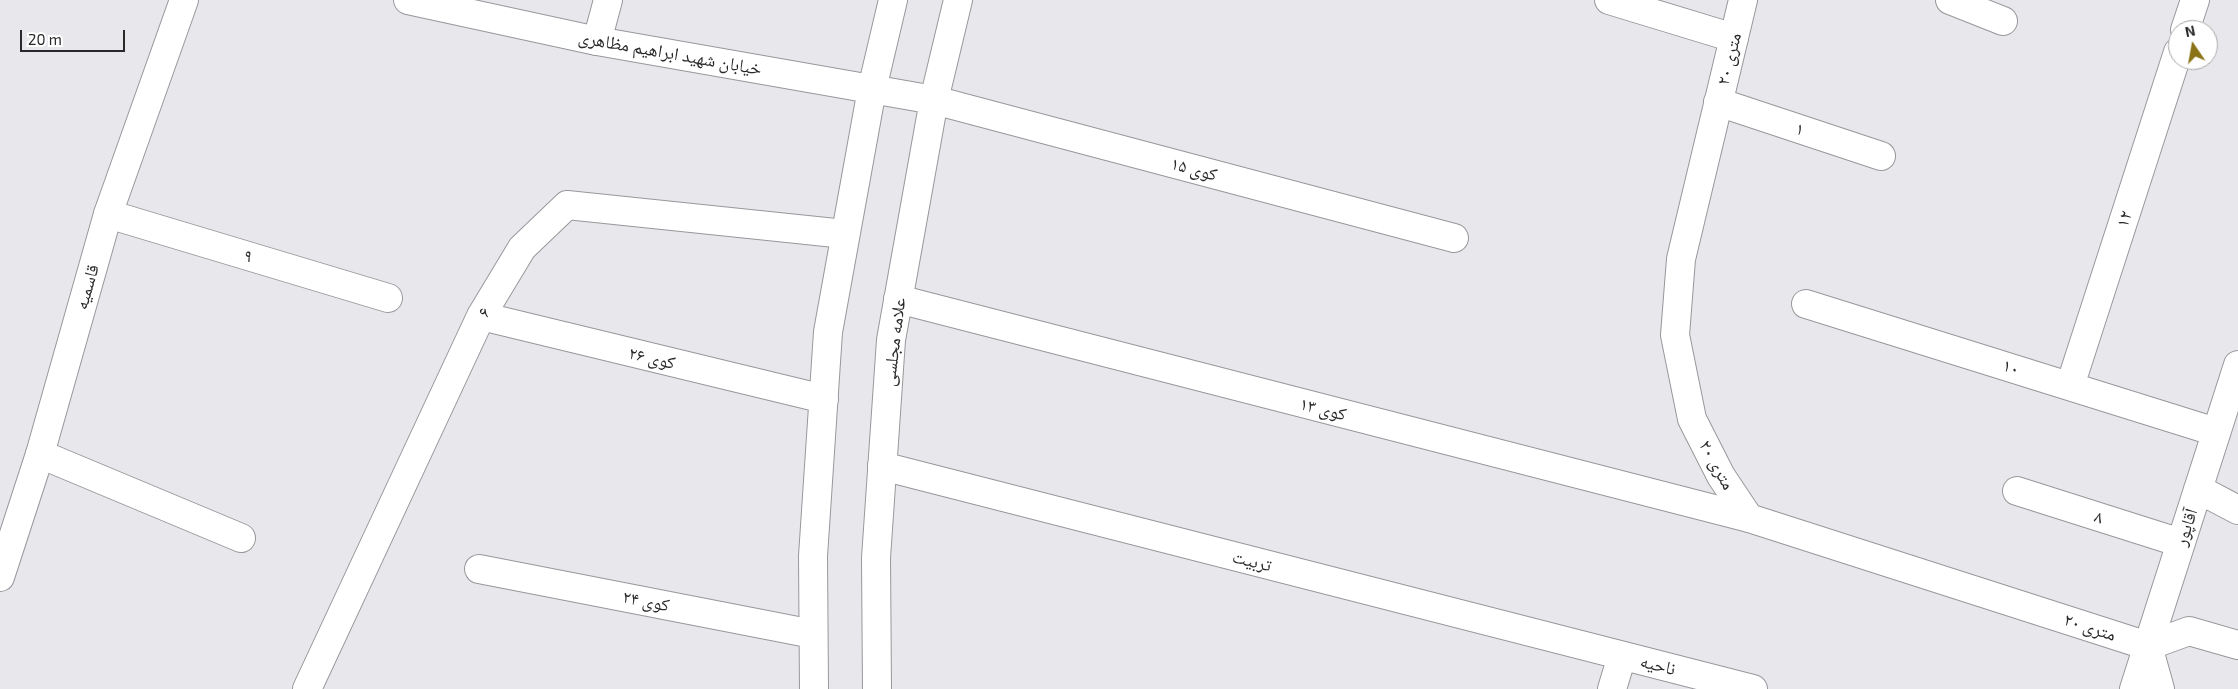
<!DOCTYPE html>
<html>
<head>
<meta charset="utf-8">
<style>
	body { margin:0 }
	#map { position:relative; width:2238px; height:689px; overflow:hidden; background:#e8e8ec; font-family:"Exo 2",sans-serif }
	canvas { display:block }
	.north { position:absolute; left:2168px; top:20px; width:50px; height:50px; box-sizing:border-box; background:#fff; border:1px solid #a9a9aa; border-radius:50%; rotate:348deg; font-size:14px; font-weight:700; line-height:20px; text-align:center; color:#29292a }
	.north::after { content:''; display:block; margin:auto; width:18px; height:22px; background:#8a7316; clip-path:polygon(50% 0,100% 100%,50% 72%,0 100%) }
	.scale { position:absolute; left:20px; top:30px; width:105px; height:22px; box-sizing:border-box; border:2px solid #29292a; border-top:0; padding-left:6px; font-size:15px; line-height:18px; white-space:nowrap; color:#29292a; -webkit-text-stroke:4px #fff; paint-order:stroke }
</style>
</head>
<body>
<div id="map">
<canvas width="2238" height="689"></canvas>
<div class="north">N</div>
<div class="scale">20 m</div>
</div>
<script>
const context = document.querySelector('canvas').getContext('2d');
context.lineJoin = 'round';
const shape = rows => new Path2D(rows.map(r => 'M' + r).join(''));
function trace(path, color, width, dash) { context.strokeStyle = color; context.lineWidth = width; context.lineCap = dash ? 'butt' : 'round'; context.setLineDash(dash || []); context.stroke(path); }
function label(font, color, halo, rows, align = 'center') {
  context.font = font + ' "Exo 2","Noto Naskh Arabic",sans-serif'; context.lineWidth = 4; context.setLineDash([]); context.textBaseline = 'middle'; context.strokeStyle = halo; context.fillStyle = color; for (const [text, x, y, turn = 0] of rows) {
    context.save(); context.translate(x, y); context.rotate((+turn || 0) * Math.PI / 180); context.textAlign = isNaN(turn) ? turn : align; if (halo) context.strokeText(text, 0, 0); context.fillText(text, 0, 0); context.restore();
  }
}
const street = shape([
	[1609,0,1734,38],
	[1950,0,2003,21],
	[2185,30,2195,0],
	[597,41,608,0],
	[934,100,1454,238],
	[1718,102,1881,156],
	[108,214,388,298],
	[898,299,1749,518],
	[1806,304,2216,432],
	[481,316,824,399],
	[2070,386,2178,52],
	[40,454,241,538],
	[882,466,1753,689],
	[2198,489,2238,510],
	[2017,491,2181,543],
	[479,569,813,634],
	[2148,646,2189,631,2238,645],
	[2148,646,2160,689],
	[307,689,481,316,522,248,567,205,845,234],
	[1612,689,1622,656],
	[2134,689,2238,365]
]);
const secondary = shape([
	[408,0,597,41,934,100],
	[1743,0,1681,259,1675,335,1692,419,1721,476,1749,518,2148,646],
	[0,577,40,454,108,214,184,0],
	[814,689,813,556,828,332,872,89,893,0],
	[877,689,876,558,891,340,934,100,958,0]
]);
trace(street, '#98989c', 30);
trace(secondary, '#98989c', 30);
trace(street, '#fff', 28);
trace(secondary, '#fff', 28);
label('18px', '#29292a', '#fff', [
	["خیابان شهید ابراهیم مظاهری",670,53,10],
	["۲۰ متری",1729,59,-76],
	["۱",1800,129,18],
	["کوی ۱۵",1194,169,15],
	["۱۲",2124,219,-72],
	["۹",248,256,17],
	["قاسمیه",87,287,-74],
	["۶",484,312,-61],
	["علامه مجلسی",894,342,-83],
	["کوی ۲۶",652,358,13],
	["۱۰",2011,367,17],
	["کوی ۱۳",1323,409,14],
	["۲۰ متری",1717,465,61],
	["۸",2099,517,18],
	["آقاپور",2186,527,-72],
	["تربیت",1252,561,14],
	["کوی ۲۴",646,601,11],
	["۲۰ متری",2090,627,18],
	["ناحیه",1658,665,14]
]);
</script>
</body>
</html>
